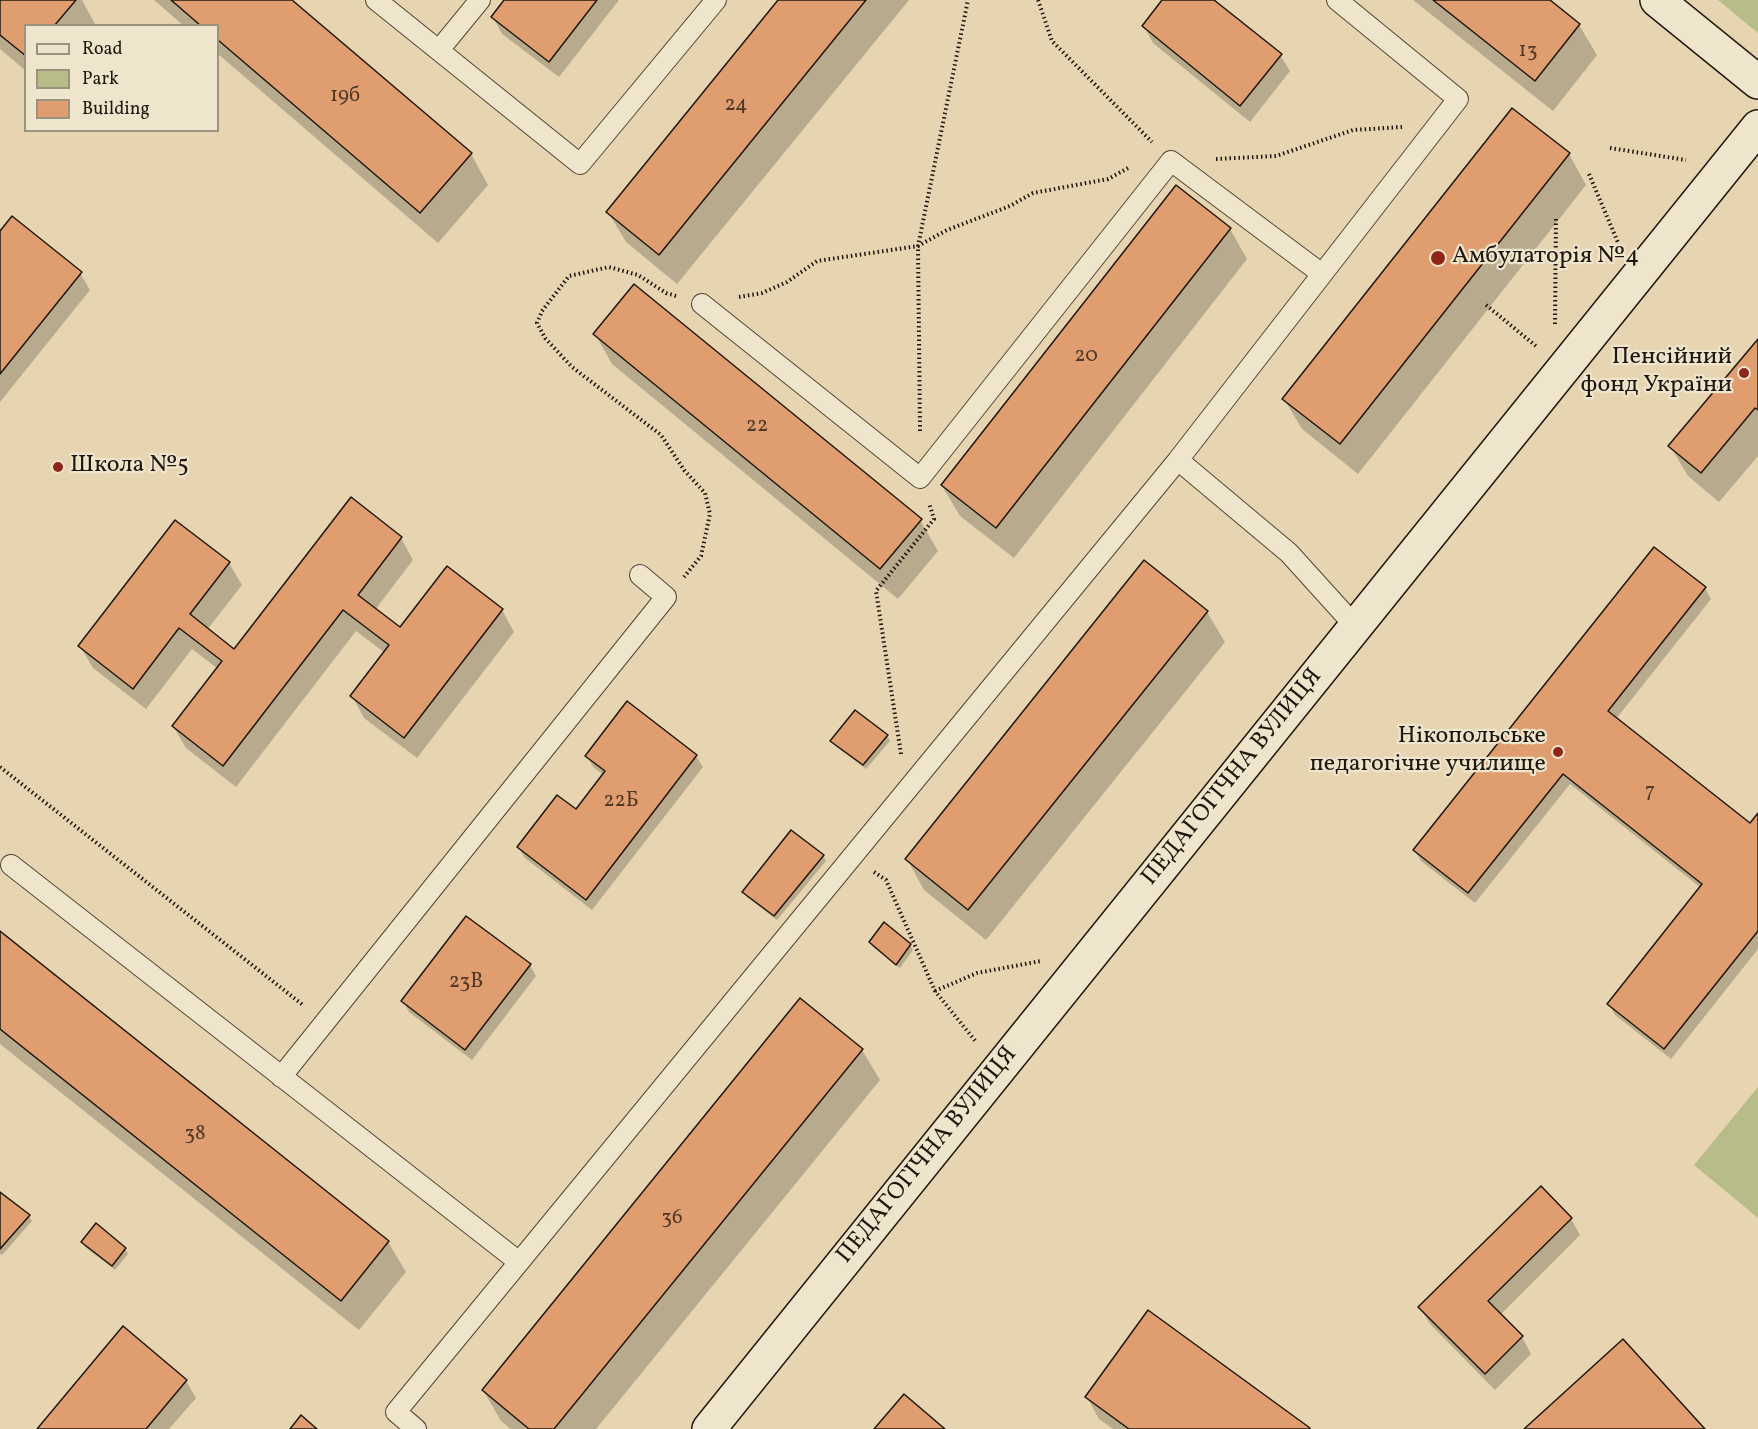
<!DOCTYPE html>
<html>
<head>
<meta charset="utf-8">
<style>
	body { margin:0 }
	#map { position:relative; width:1758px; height:1429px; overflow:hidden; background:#e6d5b0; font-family:Vollkorn,serif }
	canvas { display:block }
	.legend { position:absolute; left:24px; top:24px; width:195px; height:108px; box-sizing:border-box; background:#efe4cc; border:2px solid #9c9280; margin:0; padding:8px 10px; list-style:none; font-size:18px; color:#20180e }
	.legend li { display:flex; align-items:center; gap:12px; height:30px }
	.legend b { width:30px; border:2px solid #9c9280 }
</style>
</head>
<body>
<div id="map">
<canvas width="1758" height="1429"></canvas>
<ul class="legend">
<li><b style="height:8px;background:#efe4cc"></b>Road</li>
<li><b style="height:16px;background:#b8bc89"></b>Park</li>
<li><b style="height:16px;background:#df9d70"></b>Building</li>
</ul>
</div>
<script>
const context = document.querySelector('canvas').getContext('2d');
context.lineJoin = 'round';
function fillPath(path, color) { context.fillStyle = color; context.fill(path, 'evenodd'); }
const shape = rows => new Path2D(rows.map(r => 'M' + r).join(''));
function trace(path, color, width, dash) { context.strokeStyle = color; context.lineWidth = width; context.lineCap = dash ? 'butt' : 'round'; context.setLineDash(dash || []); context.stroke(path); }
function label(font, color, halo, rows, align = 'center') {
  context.font = font + ' Vollkorn,serif'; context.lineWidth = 4.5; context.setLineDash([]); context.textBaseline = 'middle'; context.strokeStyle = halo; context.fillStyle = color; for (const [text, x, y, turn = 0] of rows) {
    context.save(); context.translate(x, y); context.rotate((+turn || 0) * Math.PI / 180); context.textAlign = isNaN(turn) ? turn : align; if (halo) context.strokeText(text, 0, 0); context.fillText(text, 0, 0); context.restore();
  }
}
fillPath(shape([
	[1718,0,1758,0,1758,33],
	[1758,1087,1758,1218,1694,1165]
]), '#b8bc89');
fillPath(shape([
	[0,0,82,0,96,26,26,26,26,71,0,49],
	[154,0,290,0,471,154,488,185,438,243,218,54,218,26,184,26],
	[506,0,619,0,559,77,502,34,493,17],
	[780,0,909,0,677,284,626,242,608,212],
	[1164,0,1211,0,1280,55,1290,71,1250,122,1153,43,1144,26],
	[1413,0,1548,0,1579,25,1597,55,1553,111],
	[1569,154,1586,185,1358,474,1302,429,1284,399],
	[1230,229,1247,259,1014,558,960,516,942,486],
	[0,234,80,273,90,290,0,402],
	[595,334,920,520,938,551,898,599,612,364],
	[1758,341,1758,456,1719,502,1688,476,1670,446],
	[401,538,413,560,375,610,401,629,502,610,514,632,417,758,364,718,352,696,385,653,356,631,236,787,186,748,173,726,218,669,192,649,146,709,93,668,80,646,229,563,242,585,207,630,234,651],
	[1705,588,1711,599,1616,719,1750,825,1758,815,1758,949,1671,1059,1615,1015,1609,1004,1701,888,1570,784,1475,903,1421,861,1415,851],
	[1207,612,1225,642,986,940,924,890,907,859],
	[887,736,890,741,866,769,835,746,832,741],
	[587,756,696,756,703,767,592,910,525,858,518,847,576,811,604,775,593,767],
	[823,856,826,861,777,920,747,897,744,892],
	[0,933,388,1242,406,1272,359,1330,0,1044],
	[870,942,910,945,913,950,900,968,873,947],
	[530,965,536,976,472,1060,409,1012,403,1001],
	[862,1050,880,1080,596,1429,511,1429,501,1421,483,1390],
	[0,1194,29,1216,32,1221,2,1255,0,1254],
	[1571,1219,1580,1235,1500,1315,1522,1337,1531,1354,1495,1390,1430,1324,1420,1307],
	[82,1242,125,1249,128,1254,115,1270,85,1247],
	[123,1329,186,1381,196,1398,169,1429,39,1429],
	[1087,1397,1309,1429,1113,1429,1099,1419]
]), '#0003');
const building = shape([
	[0,0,76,0,54,26,26,26,26,56,0,35,0,0],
	[171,0,292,0,472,153,420,213,218,40,218,26,201,26,171,0],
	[504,0,597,0,549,62,491,17,504,0],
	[778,0,866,0,659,255,606,212,778,0],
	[1162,0,1214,0,1282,54,1240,106,1142,26,1162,0],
	[1433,0,1550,0,1580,24,1535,81,1433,0],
	[1512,108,1570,153,1340,444,1282,399,1512,108],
	[1176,185,1231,228,996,528,941,485,1176,185],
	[12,216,82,272,0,374,0,231,12,216],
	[634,284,922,519,880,569,593,334,634,284],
	[1758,339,1758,410,1755,408,1701,473,1668,446,1758,339],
	[351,497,402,537,358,595,400,627,447,566,503,609,404,738,350,696,389,645,343,610,223,766,172,726,222,661,179,628,133,689,78,646,175,520,230,562,190,614,234,649,351,497],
	[1654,547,1706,587,1608,711,1750,823,1758,813,1758,931,1664,1049,1607,1004,1702,884,1563,774,1468,893,1413,850,1654,547],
	[1144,560,1208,611,968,910,905,859,1144,560],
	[627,701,697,755,586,900,517,847,557,795,576,809,605,771,585,756,627,701],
	[855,710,888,735,863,765,830,741,855,710],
	[791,830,824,855,774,916,742,892,791,830],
	[466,916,531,964,465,1050,401,1001,466,916],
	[884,922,911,944,896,965,869,942,884,922],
	[0,931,389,1241,341,1301,0,1029,0,931],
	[800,998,863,1049,554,1429,529,1429,482,1390,800,998],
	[1541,1186,1572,1218,1488,1301,1523,1336,1485,1374,1418,1307,1541,1186],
	[0,1192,30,1215,0,1249,0,1192],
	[96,1223,126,1248,112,1266,81,1242,96,1223],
	[1148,1310,1310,1428,1309,1429,1129,1429,1085,1397,1148,1310],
	[123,1326,187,1380,146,1429,37,1429,123,1326],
	[1623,1339,1705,1429,1524,1429,1623,1339],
	[904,1394,945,1429,874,1429,904,1394],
	[301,1415,317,1429,290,1429,301,1415]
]);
fillPath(building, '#df9d70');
trace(building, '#20180e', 1.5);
const service = shape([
	[376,0,580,164,716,0],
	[1337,0,1458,99,1178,460,1289,553,1355,626],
	[439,50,480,0],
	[702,304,920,478,1171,161,1322,274],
	[11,865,519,1262],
	[281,1077,666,597,640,575],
	[416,1429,396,1412,1178,460]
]);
const secondary = shape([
	[1657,0,1758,82],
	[709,1429,1758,127]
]);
trace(service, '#524736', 22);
trace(secondary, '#20180e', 36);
trace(shape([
	[1038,0,1052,41,1152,142],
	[1610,148,1686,160],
	[1216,159,1276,156,1353,130,1402,127],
	[1589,174,1619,245],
	[676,296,666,293,638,275,609,267,569,276,542,311,537,323,545,338,572,367,661,435,684,470,705,493,710,514,701,556,684,577],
	[739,297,762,293,787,282,817,261,918,246,947,230,1010,206,1033,193,1108,179,1128,168],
	[1486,305,1536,346],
	[1555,324,1556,216],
	[920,431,918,246,968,0],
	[901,754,876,591,934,519,929,503],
	[0,767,303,1005],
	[874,872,886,880,935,991,977,1043],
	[935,991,977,973,1041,961]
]), '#20180e', 4, [1.5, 3]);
trace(service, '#efe4cc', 20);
trace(secondary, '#efe4cc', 33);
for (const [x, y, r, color] of [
	[1438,258,8,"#8f2418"],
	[1744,373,6,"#8f2418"],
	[58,467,6,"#8f2418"],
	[1558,752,6,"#8f2418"]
]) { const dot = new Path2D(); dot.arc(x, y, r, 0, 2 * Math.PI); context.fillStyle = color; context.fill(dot); trace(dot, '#efe4cc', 2); }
label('21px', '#503926', null, [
	["13",1528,52],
	["19б",345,97],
	["24",736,106],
	["20",1086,357],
	["22",757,427],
	["7",1650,793],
	["22Б",621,802],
	["23В",466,983],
	["38",195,1135],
	["36",672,1219]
]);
label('24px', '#20180e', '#efe4cc', [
	["Амбулаторія №4",1452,258],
	["Пенсійний",1732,359,"right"],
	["фонд України",1732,387,"right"],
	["Школа №5",70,467],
	["Нікопольське",1546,738,"right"],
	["педагогічне училище",1546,766,"right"]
], 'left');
label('24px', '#20180e', '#efe4cc', [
	["ПЕДАГОГІЧНА ВУЛИЦЯ",1233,778,-51],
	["ПЕДАГОГІЧНА ВУЛИЦЯ",928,1156,-51]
]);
</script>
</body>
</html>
